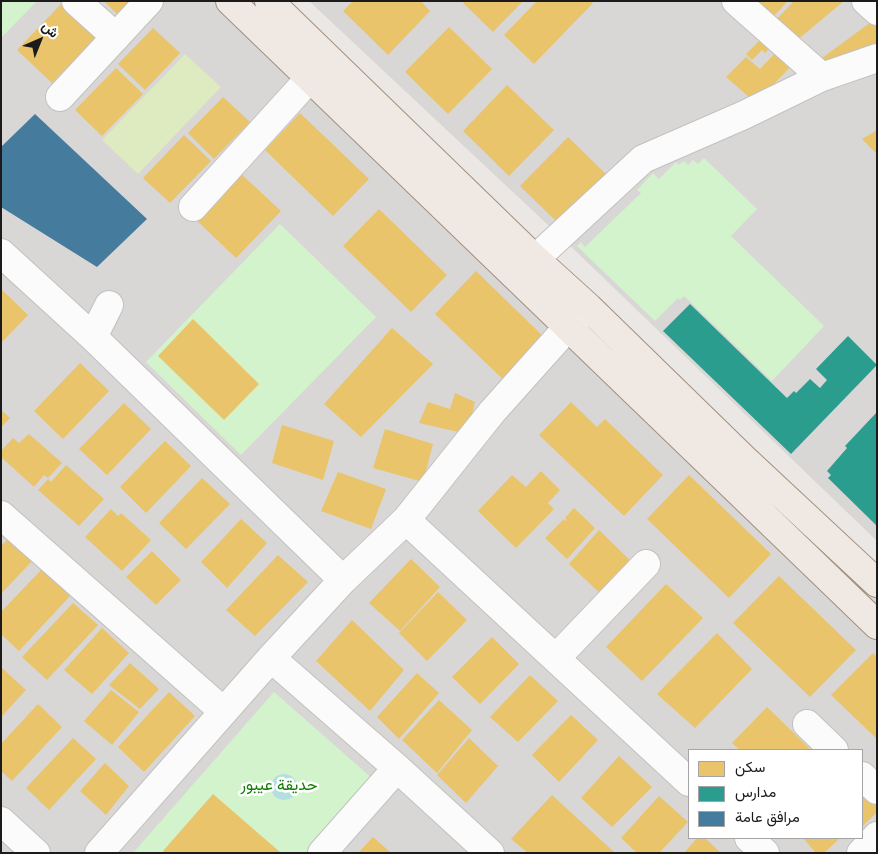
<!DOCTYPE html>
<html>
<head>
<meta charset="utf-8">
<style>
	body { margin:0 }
	#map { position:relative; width:878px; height:854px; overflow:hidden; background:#eae7e4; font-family:"Space Grotesk",Vazirmatn,sans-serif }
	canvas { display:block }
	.frame { position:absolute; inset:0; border:2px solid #1b1b1b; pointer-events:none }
	.legend { position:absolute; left:688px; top:749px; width:175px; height:90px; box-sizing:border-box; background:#fff; border:1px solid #a4a4a4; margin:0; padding:6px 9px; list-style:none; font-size:15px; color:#1b1b1b }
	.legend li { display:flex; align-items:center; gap:10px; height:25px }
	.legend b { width:25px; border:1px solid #a4a4a4 }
	.north { position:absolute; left:15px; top:15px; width:50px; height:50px; -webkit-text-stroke:4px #fff; paint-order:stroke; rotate:44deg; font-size:14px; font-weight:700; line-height:20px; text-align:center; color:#1b1b1b }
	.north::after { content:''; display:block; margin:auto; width:18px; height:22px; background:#1b1b1b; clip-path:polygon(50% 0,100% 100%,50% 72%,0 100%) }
</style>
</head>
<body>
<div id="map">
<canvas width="878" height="854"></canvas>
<div class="frame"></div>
<ul class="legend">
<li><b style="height:14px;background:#e9c46a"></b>سكن</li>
<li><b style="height:14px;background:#2a9d8f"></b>مدارس</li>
<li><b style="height:14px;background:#457b9d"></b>مرافق عامة</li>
</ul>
<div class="north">ش</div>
</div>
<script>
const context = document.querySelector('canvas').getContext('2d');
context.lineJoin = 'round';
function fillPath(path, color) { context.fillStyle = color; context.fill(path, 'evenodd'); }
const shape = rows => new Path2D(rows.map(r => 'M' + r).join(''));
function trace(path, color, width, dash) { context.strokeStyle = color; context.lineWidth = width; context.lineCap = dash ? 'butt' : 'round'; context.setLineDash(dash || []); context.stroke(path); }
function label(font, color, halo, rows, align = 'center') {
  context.font = font + ' "Space Grotesk",Vazirmatn,sans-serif'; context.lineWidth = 5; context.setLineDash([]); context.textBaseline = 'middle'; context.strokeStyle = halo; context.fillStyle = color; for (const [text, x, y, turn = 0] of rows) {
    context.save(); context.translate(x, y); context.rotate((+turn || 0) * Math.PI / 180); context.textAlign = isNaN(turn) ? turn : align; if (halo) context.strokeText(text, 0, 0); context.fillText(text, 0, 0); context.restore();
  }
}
fillPath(shape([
	[1,1,256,1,877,594,877,853,1,853],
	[689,750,862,750,862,838,689,838],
	[309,1,877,1,877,541,563,239]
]), '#d9d7d5');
fillPath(shape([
	[185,54,221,87,138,174,102,140]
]), '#deeac0');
fillPath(shape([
	[1,1,37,1,1,38],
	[704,158,757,209,731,236,824,326,772,381,684,296,680,300,678,298,655,321,577,246,581,242,585,247,641,193,637,190,653,173,659,179,676,162,679,165,684,161,688,165,693,160,698,164],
	[280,224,376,317,241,455,146,362],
	[274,692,374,780,310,853,133,853]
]), '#d3f3cc');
fillPath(shape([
	[157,1,204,1,289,80,254,116,146,13],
	[1,57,40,97,1,134],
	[156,216,200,260,130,337,77,290]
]), '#d8d7d5');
fillPath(shape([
	'271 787a13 13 0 1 1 26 0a13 13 0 1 1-26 0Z'
]), '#b4dfe0');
fillPath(shape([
	[64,1,101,33,52,83,17,50],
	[104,1,139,1,122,19],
	[353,1,421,1,430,11,388,55,343,11],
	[465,1,523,1,493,32,463,3],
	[537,1,591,1,593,3,534,64,504,35],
	[756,1,788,1,770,20],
	[794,1,844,1,796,41,775,21],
	[871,22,877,27,877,43,826,71,818,61],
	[449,27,492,69,448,114,405,72],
	[153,28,180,53,145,90,118,64],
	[763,37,773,45,765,53,762,50,752,60,746,54,756,44,761,49,756,44],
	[778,50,794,63,756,103,726,77,746,57,760,69],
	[116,68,143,94,102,136,75,110],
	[507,85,554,130,509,176,463,131],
	[223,97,250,122,214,159,188,133],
	[300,113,369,179,333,216,265,150],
	[877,130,877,154,862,139],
	[184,135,211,161,170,203,143,178],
	[568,137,606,174,558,223,520,186],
	[239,172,281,211,236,258,194,218],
	[379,209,447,275,411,312,343,246],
	[476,271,551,344,510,386,435,314],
	[2,290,28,315,1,343,1,292],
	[193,319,259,384,224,420,158,356],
	[392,328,433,364,361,437,324,404],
	[80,363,109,391,63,439,34,411],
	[455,393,475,402,467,434,419,423,428,402,450,409],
	[571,402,597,427,605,419,663,475,624,516,539,435],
	[124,403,151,429,107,475,79,449],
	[1,410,10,418,1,427],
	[282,425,334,441,323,480,272,463],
	[385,429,433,444,423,482,373,468],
	[29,434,62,463,48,478,44,475,34,487,1,457,1,451,13,438,19,443],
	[165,441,191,466,146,513,120,487],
	[66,465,104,499,79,526,38,490,48,479,51,482],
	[541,471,560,490,548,503,554,509,516,548,478,511,512,475,526,487],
	[338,472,386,489,371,529,321,511],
	[689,475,771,554,729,598,647,519],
	[202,478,230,504,186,549,159,523],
	[574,508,595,528,567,559,545,538,564,519,565,521,567,520,565,518],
	[111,509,118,516,121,513,151,540,122,571,85,537],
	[241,519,267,543,227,588,201,562],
	[599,530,636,566,605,598,569,564],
	[8,539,32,561,1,594,1,546],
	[152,551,181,580,156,605,126,577],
	[278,555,308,582,255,636,226,610],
	[411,559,440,587,400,631,369,603],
	[42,569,70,596,19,651,1,634,1,612],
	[779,576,856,650,810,697,733,623],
	[666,584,703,618,642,681,606,647],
	[438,592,467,620,427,661,399,633],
	[73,603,98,625,47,680,22,657],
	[352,620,404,670,370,711,316,661],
	[102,628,129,653,92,694,64,670],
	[717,633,752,669,695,728,657,694],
	[492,637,519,664,480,704,452,677],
	[873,653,877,657,877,739,831,695],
	[130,663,159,689,140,709,109,685],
	[2,668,26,690,1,717,1,670],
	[417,673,439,693,399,739,377,717],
	[530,675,558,701,518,742,490,717],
	[111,690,139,712,112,745,84,721],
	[169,692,195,716,144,772,118,747],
	[439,700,472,730,437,773,402,740],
	[38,704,62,727,12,781,1,771,1,744],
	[767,707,811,750,740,750,732,743],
	[571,715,598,740,559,782,532,755],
	[73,738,96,759,49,810,26,788],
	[469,738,498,766,466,803,437,775],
	[619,756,652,787,612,827,581,798],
	[105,763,129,786,106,815,80,791],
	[862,784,877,798,877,812,862,827],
	[213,794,281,853,165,853,163,851],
	[552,795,615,853,528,853,511,839],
	[659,796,688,822,659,853,637,853,621,838],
	[373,837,391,853,358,853],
	[697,838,705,838,721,853,684,853],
	[803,838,840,838,824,853,816,853]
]), '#e9c46a');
fillPath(shape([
	[690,304,787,398,794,391,796,393,810,379,820,388,827,380,816,369,848,336,877,365,791,454,663,331],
	[877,412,877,526,828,478,831,475,827,471,847,448,845,446]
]), '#2a9d8f');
fillPath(shape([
	[35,114,147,219,97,267,1,207,1,147]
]), '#457b9d');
const minor = shape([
	[76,1,116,37],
	[736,1,822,77],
	[866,1,877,11],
	[60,97,149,1],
	[193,207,310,78],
	[1,253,93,337,343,580],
	[535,259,643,159,744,115,822,77,877,58],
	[93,337,109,305],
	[1,515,223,711],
	[406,520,689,782],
	[271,658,397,768,490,853],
	[556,658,646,564],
	[807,724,834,750],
	[862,776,877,790],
	[1,821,36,853],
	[749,838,765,853],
	[99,853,271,658,343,580,406,520,492,412,568,327,586,310],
	[322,853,397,768],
	[861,853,877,836]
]);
const major = shape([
	[230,1,877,625],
	[269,1,535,259,588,307,744,459,877,583]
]);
trace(minor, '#c2c1c0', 30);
trace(major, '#a09080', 30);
trace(minor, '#fcfbfb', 28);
trace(major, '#f0e8e2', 28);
label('16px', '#127d05', '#fff', [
	["حديقة عيبور",279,786]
]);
</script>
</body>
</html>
